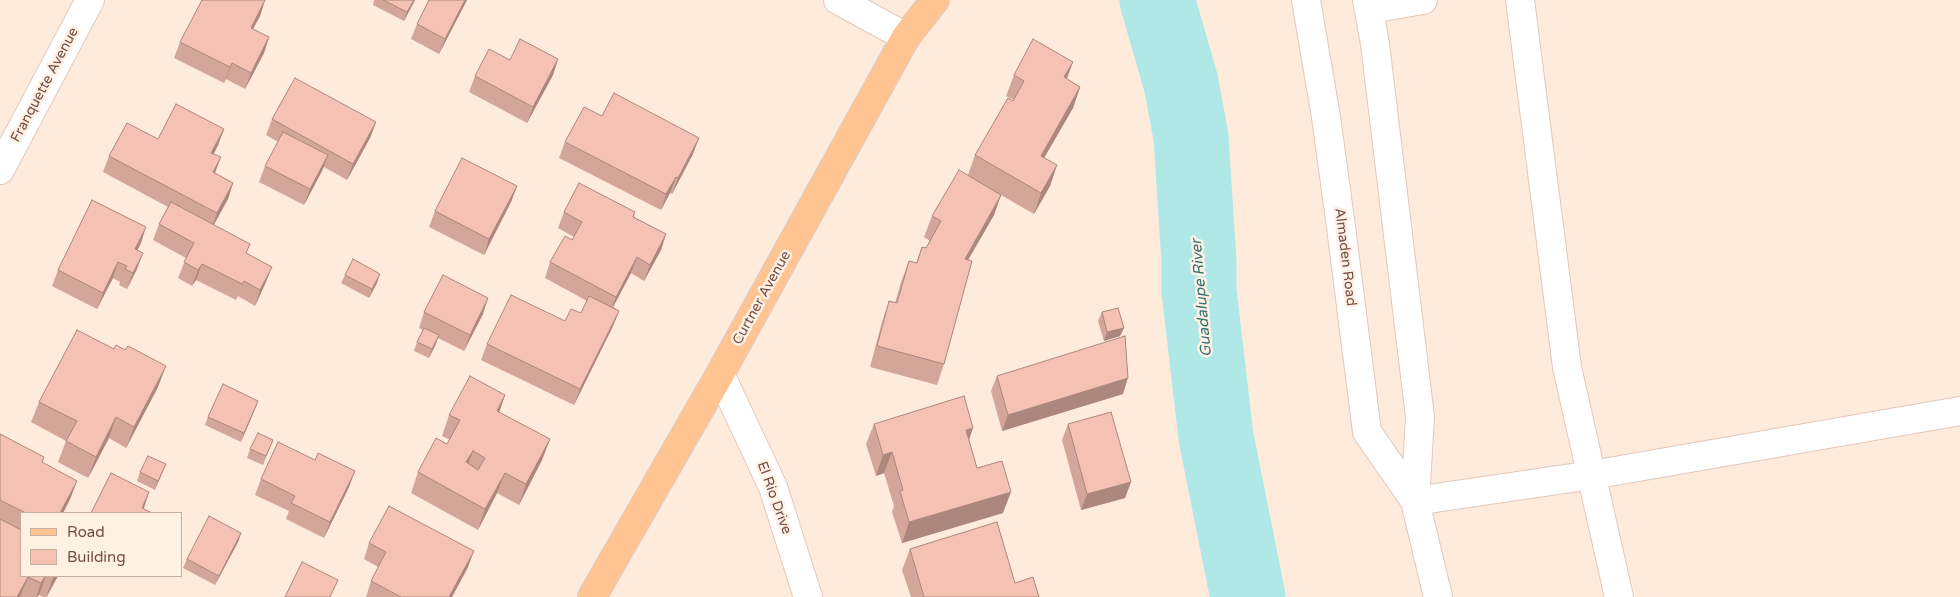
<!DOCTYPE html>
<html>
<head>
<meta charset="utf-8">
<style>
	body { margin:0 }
	#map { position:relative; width:1960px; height:597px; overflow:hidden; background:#feebdc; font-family:"Varela Round",sans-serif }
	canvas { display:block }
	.legend { position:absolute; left:20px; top:512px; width:162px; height:65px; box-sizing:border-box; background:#fff0e4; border:1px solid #c7afa4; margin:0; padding:6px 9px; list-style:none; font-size:15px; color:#744d44 }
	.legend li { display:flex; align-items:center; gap:10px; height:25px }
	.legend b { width:25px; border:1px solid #c7afa4 }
</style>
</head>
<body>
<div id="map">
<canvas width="1960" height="597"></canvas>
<ul class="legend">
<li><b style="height:6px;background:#ffc492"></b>Road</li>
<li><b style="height:14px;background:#f5c1b2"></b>Building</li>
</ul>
</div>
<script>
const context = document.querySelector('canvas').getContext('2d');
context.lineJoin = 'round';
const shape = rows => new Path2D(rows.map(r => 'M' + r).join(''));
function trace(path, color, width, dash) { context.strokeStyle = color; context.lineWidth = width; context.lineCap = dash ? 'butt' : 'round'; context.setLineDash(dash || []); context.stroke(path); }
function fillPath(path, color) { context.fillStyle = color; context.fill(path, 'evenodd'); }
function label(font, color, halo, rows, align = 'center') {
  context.font = font + ' "Varela Round",sans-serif'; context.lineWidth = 5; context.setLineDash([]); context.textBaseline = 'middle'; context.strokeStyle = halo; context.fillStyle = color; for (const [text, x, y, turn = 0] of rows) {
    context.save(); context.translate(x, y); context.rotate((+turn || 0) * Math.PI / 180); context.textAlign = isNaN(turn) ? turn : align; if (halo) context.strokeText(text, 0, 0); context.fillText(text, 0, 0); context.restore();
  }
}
trace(shape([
	[1157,0,1181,83,1191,137,1199,262,1199,291,1216,437,1248,597]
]), '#b0e8e7', 75);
const minor = shape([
	[838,0,906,37],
	[1306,0,1326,117,1341,227,1367,432,1415,501],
	[1367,0,1375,44,1420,417,1415,501,1438,597],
	[1520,0,1567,367,1619,597],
	[1369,9,1423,0],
	[0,170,90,0],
	[720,374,773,487,808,597],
	[1415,501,1592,475,1960,411]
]);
const major = shape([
	[592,597,720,374,906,37,935,0]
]);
trace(minor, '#e4c7bb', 30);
trace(major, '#d8cdcb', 30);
trace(minor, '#fff', 28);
trace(major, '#ffc492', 28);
fillPath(shape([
	[265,0,260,16,253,29,269,37,264,53,245,89,226,79,224,83,174,58,180,42],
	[374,0,415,0,404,21,373,5],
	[429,0,467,0,439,54,411,39,417,24],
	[558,59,553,75,527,123,469,92,475,76,510,60],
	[1073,62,1067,79,1080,87,1073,108,1044,158,1057,165,1050,186,1034,214,1001,195,994,215,968,260,944,364,937,385,870,367,882,322,889,301,895,303,901,282,909,261,916,263,922,247,926,248,930,241,924,237,932,216,968,175,975,155,1013,101,1014,100,1006,96,1014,75],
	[602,116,693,154,672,194,670,193,661,210,559,158,565,142],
	[272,119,376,122,370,138,347,180,324,167,304,205,259,182,265,166,278,142,266,135],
	[224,129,218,145,214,154,215,173,233,183,228,199,214,225,247,253,266,282,255,306,238,296,236,300,196,280,192,286,178,278,186,258,153,240,159,224,168,207,103,172,109,156,158,139],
	[517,186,511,202,484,255,429,227,435,211],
	[564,212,635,212,634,217,666,234,661,250,644,281,631,273,613,307,619,311,613,326,574,405,481,360,487,344,565,321,581,313,587,301,545,278,550,262,572,240,574,237,558,228],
	[141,243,137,250,137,269,127,289,119,285,120,282,113,278,97,309,52,286,58,270],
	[345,275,377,283,369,298,341,283],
	[424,312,483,314,464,351,438,338,429,358,414,351,417,342,423,330,419,328],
	[1102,312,1124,328,1120,336,1104,341,1098,321],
	[997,376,1123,394,1002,431,991,391],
	[158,387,126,448,109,438,88,478,58,462,66,441,31,422,39,402],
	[505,395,499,412,550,439,542,460,519,505,497,493,478,530,411,493,418,472,447,444,450,440,442,436,449,415],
	[255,409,241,442,205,425,208,417],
	[874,424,969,440,977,468,1003,513,902,543,892,512,894,506,884,473,876,476,866,444],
	[1068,424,1131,482,1125,498,1081,510,1062,440],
	[0,434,44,457,42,463,71,497,63,513,21,513,21,530,0,519],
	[273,440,263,465,247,458,250,449],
	[166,464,155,490,137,481,140,472],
	[261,479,349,487,324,538,286,519,289,511,255,495],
	[0,519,21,576,58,576,47,597,43,597,39,595,37,597,0,597],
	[241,533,238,542,215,585,183,568,187,559],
	[369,543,468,567,452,597,366,597,371,581,378,567,364,559],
	[910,549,1015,583,1039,597,911,597,902,570]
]), '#d3a699');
fillPath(shape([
	[265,0,260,16,245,44,251,28],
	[414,0,415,0,404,21,407,12],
	[465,0,467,0,439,54,445,39],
	[269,37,264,53,245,89,251,73],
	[558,59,553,75,527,123,533,107],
	[1073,62,1065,82,1064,77],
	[232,63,226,79,224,83,230,67],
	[1080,87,1073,108,1033,177,1041,156],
	[376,122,370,138,347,180,353,164],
	[224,129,218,145,206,169,211,153],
	[699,138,693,154,672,194,678,178],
	[328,155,322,171,304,205,310,189],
	[221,157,215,173,213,172],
	[1057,165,1050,186,1034,214,1041,193],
	[676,177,670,193,661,210,666,194],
	[233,183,228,199,211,229,217,213],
	[517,186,511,202,484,255,489,239],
	[1001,195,994,215,957,279,965,259],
	[146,227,141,243,130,265,135,249],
	[666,234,661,250,644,281,650,265],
	[143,253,137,269,127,289,133,273],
	[637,257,631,273,610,313,616,297],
	[118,262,113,278,97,309,103,293],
	[202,264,196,280,192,286,198,270],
	[272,267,266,282,255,306,260,290],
	[380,274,377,283,369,298,372,289],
	[488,298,483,314,464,351,470,335],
	[619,311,613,326,574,405,580,389],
	[1124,328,1120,336,1104,341,1107,332],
	[439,335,436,344,429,358,432,349],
	[166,366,158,387,126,448,134,427],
	[1128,378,1123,394,1002,431,1008,415],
	[505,395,498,416,497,411],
	[258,401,255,409,241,442,244,433],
	[116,417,109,438,88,478,96,457],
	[973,428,966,449,966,430],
	[550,439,542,460,519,505,526,484],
	[473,451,465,472,466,462],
	[892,452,884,473,876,476,883,455],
	[166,464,162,473,155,490,158,481],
	[355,471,349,487,324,538,330,522],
	[505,473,497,493,478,530,485,509],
	[77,481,71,497,63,513,60,513],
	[1131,482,1125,498,1081,510,1087,494],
	[149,492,144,508,141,513,142,508],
	[1011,492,1003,513,902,543,909,522],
	[241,533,238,542,215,585,219,576],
	[474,551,468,567,452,597,449,597],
	[46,576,39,595,37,597,36,597,41,583],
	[55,576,58,576,46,597,53,578],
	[28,577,20,597,17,597]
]), '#ac877d');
const building = shape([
	[202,0,265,0,251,28,269,37,251,73,232,63,230,67,180,42,202,0],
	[383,0,414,0,407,12,383,0],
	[429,0,465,0,445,39,417,24,429,0],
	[520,39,558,59,533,107,475,76,489,49,510,60,520,39],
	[1033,39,1073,62,1064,77,1080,87,1041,156,1057,165,1041,193,975,155,1008,98,1013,101,1024,81,1014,75,1033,39],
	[295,78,376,122,353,164,272,119,295,78],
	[614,93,699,138,678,178,676,177,666,194,565,142,584,107,602,116,614,93],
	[176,104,224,129,211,153,221,157,213,172,233,183,217,213,109,156,127,123,158,139,176,104],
	[283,132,328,155,310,189,265,166,283,132],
	[462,158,517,186,489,239,435,211,462,158],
	[959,170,1001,195,965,259,972,261,944,364,877,346,889,301,897,303,909,261,917,263,922,247,926,248,941,221,932,216,959,170],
	[579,183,635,212,633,217,666,234,650,265,637,257,616,297,550,262,565,236,572,240,582,222,564,212,579,183],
	[92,200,146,227,135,249,143,253,133,273,125,269,127,266,118,262,103,293,58,270,92,200],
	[171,202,250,244,246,253,272,267,260,290,244,281,242,284,202,264,198,270,184,262,194,243,159,224,171,202],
	[353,259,380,274,372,289,345,275,353,259],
	[443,275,488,298,470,335,424,312,443,275],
	[511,295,565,321,571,309,581,313,589,296,619,311,580,389,487,344,511,295],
	[1118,308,1124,328,1107,332,1102,312,1118,308],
	[424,328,439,335,432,349,417,342,424,328],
	[77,330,114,349,116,345,125,350,128,346,166,366,134,427,116,417,96,457,66,441,77,421,39,402,77,330],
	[1125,336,1128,378,1008,415,997,376,1125,336],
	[470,376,505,395,497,411,550,439,526,484,505,473,485,509,418,472,436,438,447,444,460,420,449,415,470,376],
	[473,451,485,458,478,470,466,462,473,451],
	[223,384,258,401,244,433,208,417,223,384],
	[964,396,973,428,966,430,977,468,1002,461,1011,492,909,522,900,491,903,490,892,452,883,455,874,424,964,396],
	[1111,412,1131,482,1087,494,1068,424,1111,412],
	[258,433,273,440,266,456,250,449,258,433],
	[0,434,44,457,42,462,77,481,60,513,26,513,0,500,0,434],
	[278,442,315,460,318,453,355,471,330,522,291,503,295,496,261,479,278,442],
	[148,456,166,464,158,481,140,472,148,456],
	[111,473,149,492,142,508,152,513,91,513,111,473],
	[389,506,474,551,449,597,401,597,371,581,386,552,369,543,389,506],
	[209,516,241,533,219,576,187,559,209,516],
	[0,519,21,530,21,576,45,576,41,583,28,577,17,597,0,597,0,519],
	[997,522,1015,583,1033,577,1039,597,924,597,910,549,997,522],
	[302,562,338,580,330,597,285,597,302,562]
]);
fillPath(building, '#f5c1b2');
trace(building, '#ac877d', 1);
label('14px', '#744d44', '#fff0e4', [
	["Franquette Avenue",45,85,-62],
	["Almaden Road",1345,257,83],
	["Curtner Avenue",762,298,-61],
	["El Rio Drive",774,498,70]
]);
label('italic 15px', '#347574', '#fff0e4', [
	["Guadalupe River",1202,298,-95]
]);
</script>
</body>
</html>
